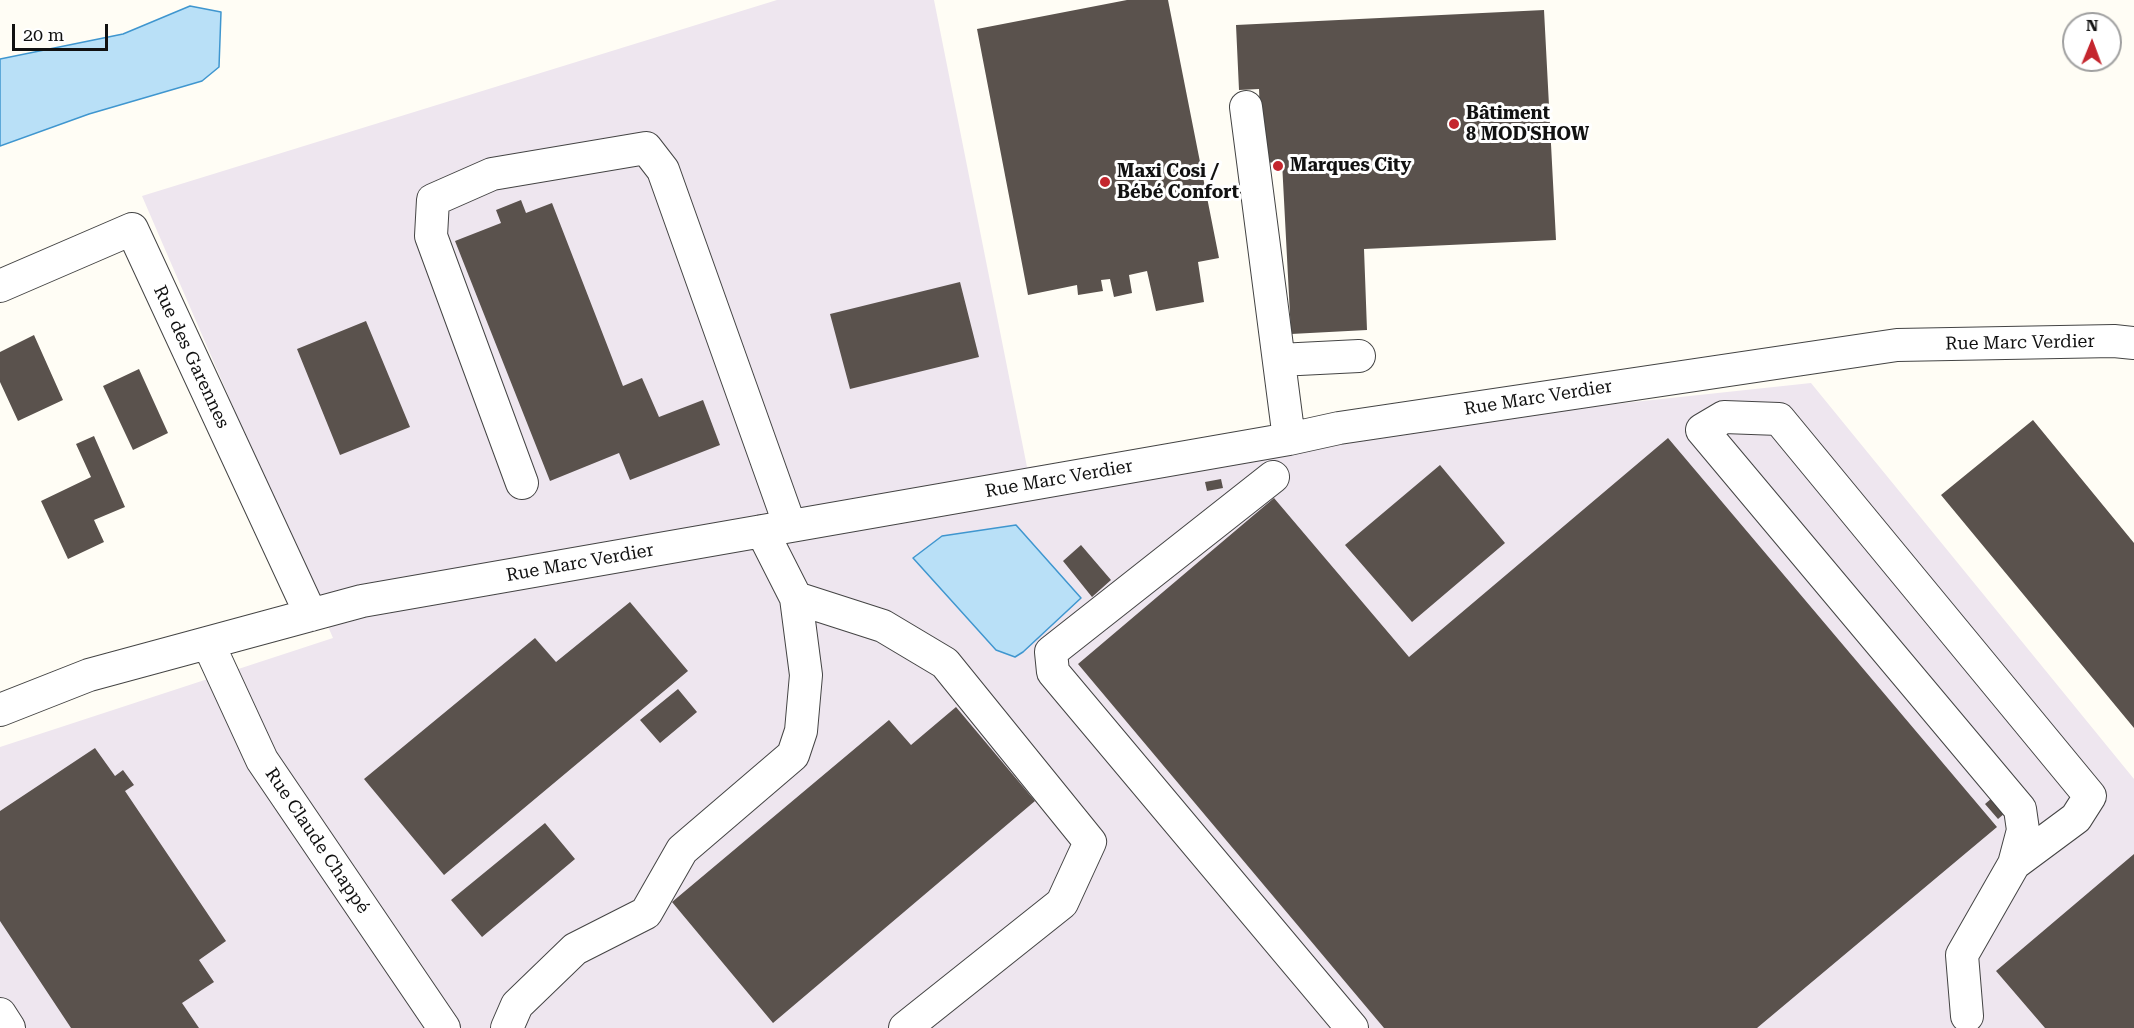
<!DOCTYPE html>
<html>
<head>
<meta charset="utf-8">
<style>
	body { margin:0 }
	#map { position:relative; width:2134px; height:1028px; overflow:hidden; background:#fffdf5; font-family:"Roboto Serif",serif }
	canvas { display:block }
	.north { position:absolute; left:2062px; top:12px; width:60px; height:60px; box-sizing:border-box; background:#fff; border:2px solid #a0a0a0; border-radius:50%; rotate:1deg; font-size:16px; font-weight:700; line-height:24px; text-align:center; color:#111 }
	.north::after { content:''; display:block; margin:auto; width:21px; height:27px; background:#c4262e; clip-path:polygon(50% 0,100% 100%,50% 72%,0 100%) }
	.scale { position:absolute; left:12px; top:24px; width:96px; height:27px; box-sizing:border-box; border:3px solid #111; border-top:0; padding-left:8px; font-size:18px; line-height:21px; white-space:nowrap; color:#111; -webkit-text-stroke:4px #fff; paint-order:stroke }
</style>
</head>
<body>
<div id="map">
<canvas width="2134" height="1028"></canvas>
<div class="north">N</div>
<div class="scale">20 m</div>
</div>
<script>
const context = document.querySelector('canvas').getContext('2d');
context.lineJoin = 'round';
function fillPath(path, color) { context.fillStyle = color; context.fill(path, 'evenodd'); }
const shape = rows => new Path2D(rows.map(r => 'M' + r).join(''));
function trace(path, color, width, dash) { context.strokeStyle = color; context.lineWidth = width; context.lineCap = dash ? 'butt' : 'round'; context.setLineDash(dash || []); context.stroke(path); }
function label(font, color, halo, rows, align = 'center') {
  context.font = font + ' "Roboto Serif",serif'; context.lineWidth = 6; context.setLineDash([]); context.textBaseline = 'middle'; context.strokeStyle = halo; context.fillStyle = color; for (const [text, x, y, turn = 0] of rows) {
    context.save(); context.translate(x, y); context.rotate((+turn || 0) * Math.PI / 180); context.textAlign = isNaN(turn) ? turn : align; if (halo) context.strokeText(text, 0, 0); context.fillText(text, 0, 0); context.restore();
  }
}
fillPath(shape([
	[777,0,934,0,1027,467,1811,383,2134,779,2134,1028,0,1028,0,747,333,638,142,196]
]), '#eee6ef');
const water = shape([
	[190,6,221,12,219,67,202,81,89,114,0,146,0,59,123,34,190,6],
	[1016,525,1081,598,1023,652,1015,657,996,650,913,558,942,536,1016,525]
]);
fillPath(water, '#b9e0f7');
trace(water, '#3f96cf', 1.5);
fillPath(shape([
	[1127,0,1168,0,1219,258,1198,262,1204,302,1156,311,1147,271,1129,275,1132,293,1114,297,1110,279,1101,280,1103,291,1078,295,1077,285,1028,295,977,29],
	[1544,10,1556,240,1364,249,1367,330,1291,334,1282,162,1262,163,1259,89,1239,90,1236,25],
	[521,200,526,213,552,203,623,386,642,378,659,417,703,400,720,445,630,480,619,453,550,481,455,241,501,223,496,210],
	[960,282,979,357,850,389,830,314],
	[366,321,410,427,340,455,297,349],
	[34,335,63,400,18,421,0,382,0,352],
	[139,369,168,433,133,450,103,386],
	[2033,420,2134,543,2134,728,1941,495],
	[94,436,125,507,94,520,104,542,68,559,41,501,91,477,76,444],
	[1668,438,1997,827,1757,1028,1384,1028,1078,664,1274,498,1409,657],
	[1440,465,1505,543,1412,622,1345,545],
	[1221,479,1223,488,1207,491,1205,482],
	[1081,545,1111,580,1092,597,1063,561],
	[630,602,688,671,444,875,364,779,535,638,556,662],
	[678,689,697,712,660,743,640,720],
	[956,707,1035,801,773,1023,672,902,889,720,911,745],
	[95,748,115,776,123,770,134,785,125,791,226,941,199,960,214,982,182,1003,199,1028,71,1028,0,921,0,811],
	[1992,798,2005,813,1998,819,1985,804],
	[545,823,575,859,482,937,451,900],
	[2134,854,2134,1028,2045,1028,1996,971]
]), '#5a524d');
const minor = shape([
	[1246,107,1289,439],
	[0,286,132,229,311,615],
	[1279,360,1359,356],
	[1273,477,1051,652,1053,672,1352,1028],
	[522,483,431,236,433,200,492,174,646,148,663,170,790,526],
	[796,598,883,626,945,663,1090,842,1062,903,905,1028],
	[208,643,262,760,444,1028],
	[0,710,89,675,362,601,1289,439,1339,428,1897,345,2114,341,2134,343],
	[0,1014,9,1028],
	[1967,1016,1962,955,2014,864,2076,818,2090,796,1779,419,1724,417,1702,430,2020,809,2023,830,2014,864],
	[507,1028,517,1005,575,949,646,913,682,850,793,755,801,731,806,675,796,598,762,531]
]);
trace(minor, '#444', 34);
trace(minor, '#fff', 32);
for (const [x, y, r, color] of [
	[1454,124,6,"#c4262e"],
	[1278,166,6,"#c4262e"],
	[1105,182,6,"#c4262e"]
]) { const dot = new Path2D(); dot.arc(x, y, r, 0, 2 * Math.PI); context.fillStyle = color; context.fill(dot); trace(dot, '#fff', 2); }
label('bold 18px', '#111', '#fff', [
	["Bâtiment",1466,114],
	["8 MOD'SHOW",1466,135],
	["Marques City",1290,166],
	["Maxi Cosi /",1117,172],
	["Bébé Confort",1117,193]
], 'left');
label('18px', '#111', '#fff', [
	["Rue Marc Verdier",2020,343,-1],
	["Rue des Garennes",191,357,65],
	["Rue Marc Verdier",1538,398,-9],
	["Rue Marc Verdier",1059,479,-10],
	["Rue Marc Verdier",580,563,-10],
	["Rue Claude Chappé",317,841,56]
]);
</script>
</body>
</html>
